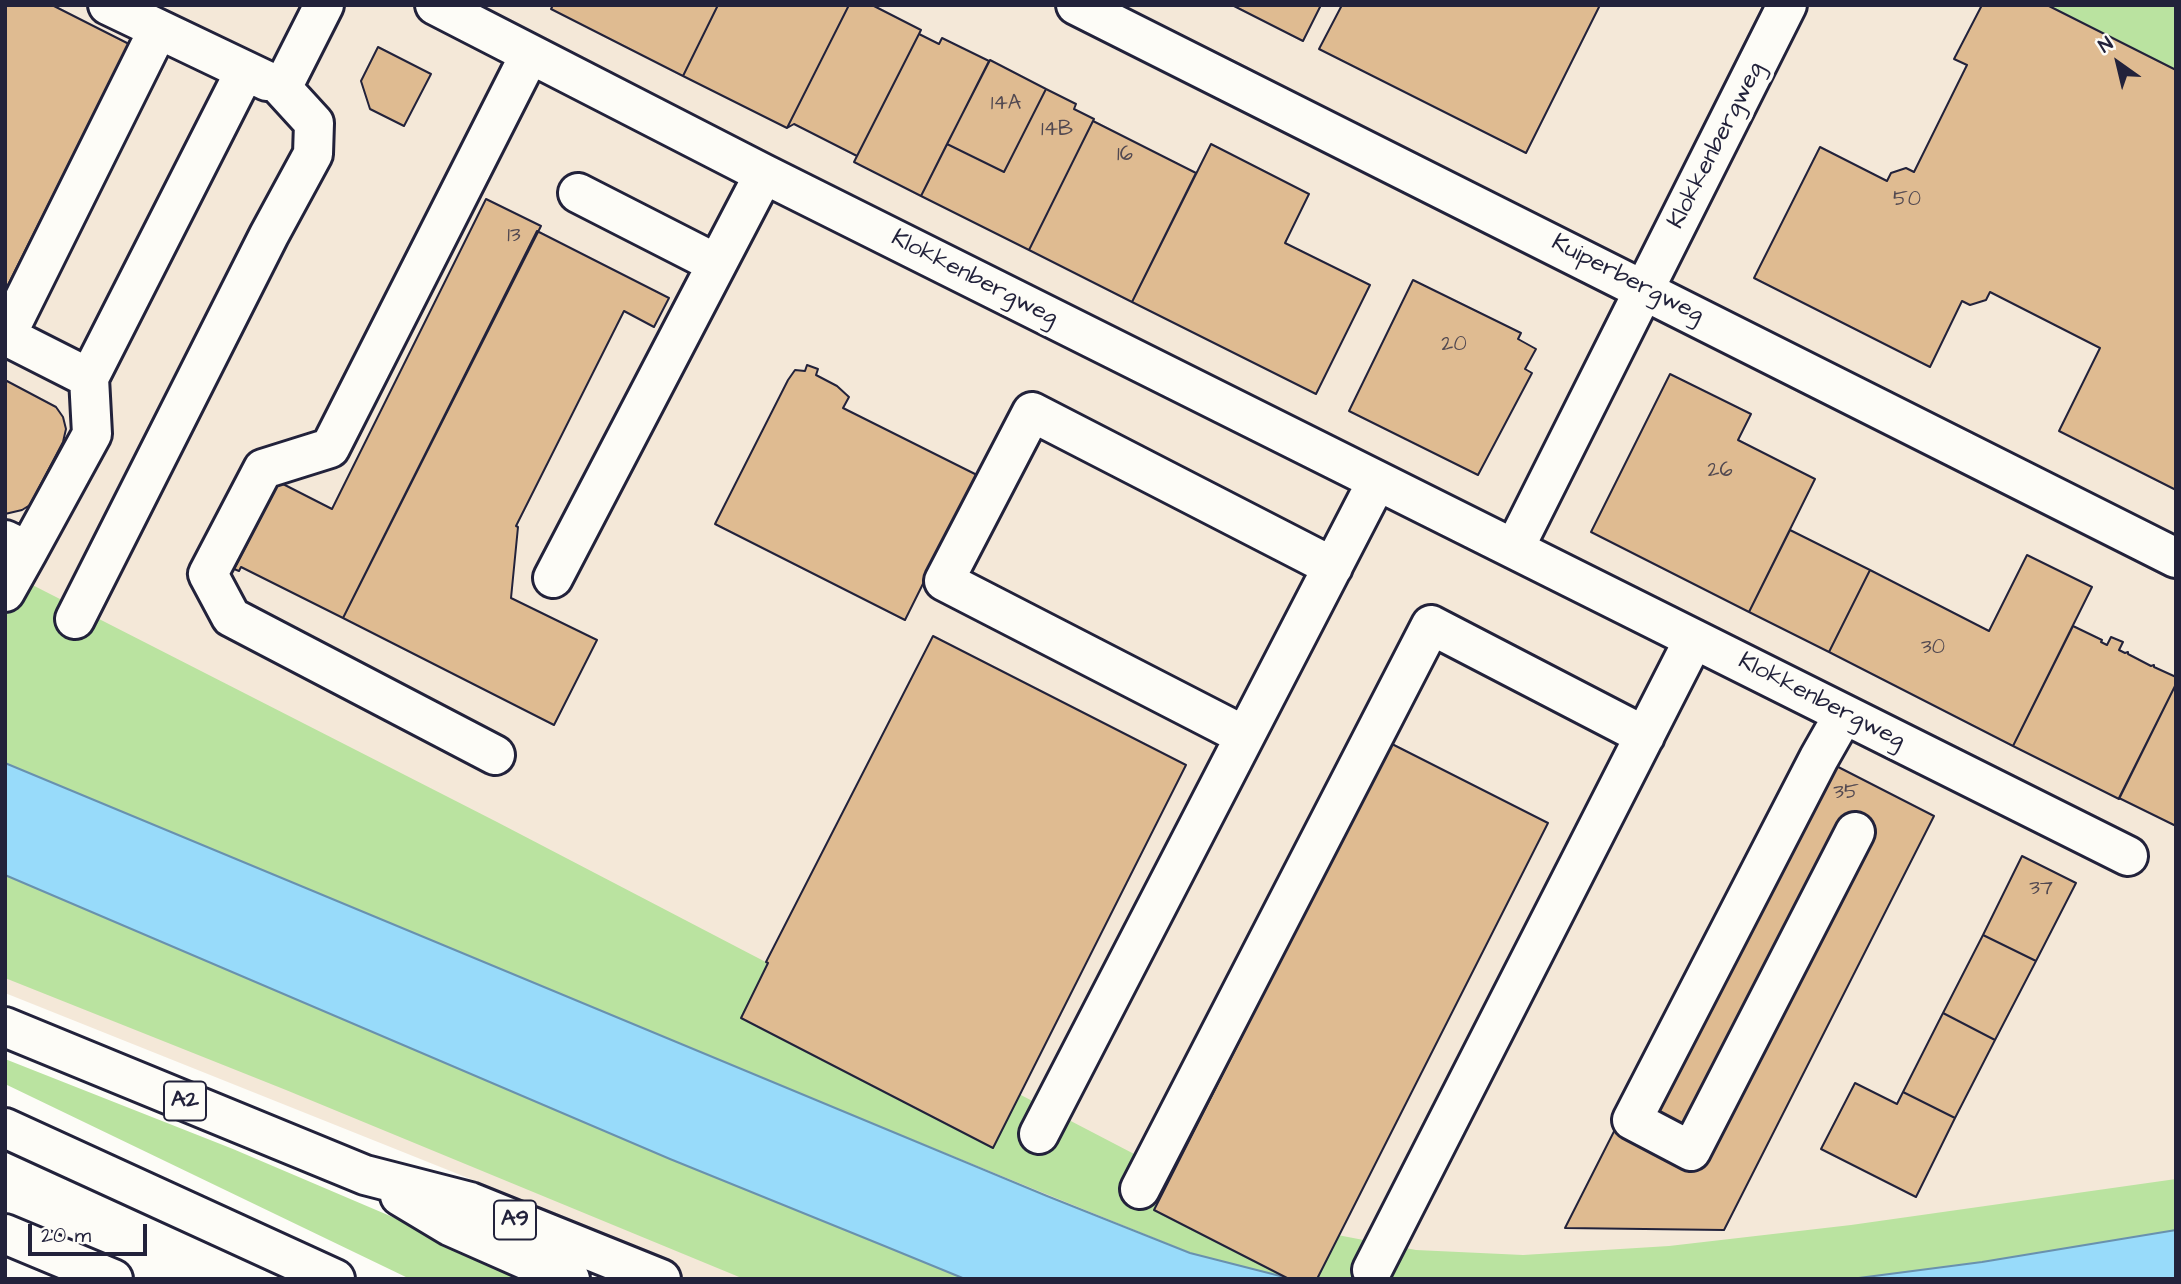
<!DOCTYPE html>
<html>
<head>
<meta charset="utf-8">
<style>
	body { margin:0 }
	#map { position:relative; width:2181px; height:1284px; overflow:hidden; background:#fdfcf7; font-family:"Architects Daughter",sans-serif }
	canvas { display:block }
	.frame { position:absolute; inset:0; border:7px solid #22223b; pointer-events:none }
	.north { position:absolute; left:2083px; top:28px; width:70px; height:70px; -webkit-text-stroke:5px #fdfcf7; paint-order:stroke; rotate:326deg; font-size:19px; font-weight:700; line-height:28px; text-align:center; color:#22223b }
	.north::after { content:''; display:block; margin:auto; width:24px; height:32px; background:#22223b; clip-path:polygon(50% 0,100% 100%,50% 72%,0 100%) }
	.scale { position:absolute; left:28px; top:1224px; width:119px; height:32px; box-sizing:border-box; border:4px solid #22223b; border-top:0; padding-left:9px; font-size:21px; line-height:24px; white-space:nowrap; color:#22223b; -webkit-text-stroke:5px #fdfcf7; paint-order:stroke }
</style>
</head>
<body>
<div id="map">
<canvas width="2181" height="1284"></canvas>
<div class="frame"></div>
<div class="north">N</div>
<div class="scale">20 m</div>
</div>
<script>
const context = document.querySelector('canvas').getContext('2d');
context.lineJoin = 'round';
function fillPath(path, color) { context.fillStyle = color; context.fill(path, 'evenodd'); }
const shape = rows => new Path2D(rows.map(r => 'M' + r).join(''));
function trace(path, color, width, dash) { context.strokeStyle = color; context.lineWidth = width; context.lineCap = dash ? 'butt' : 'round'; context.setLineDash(dash || []); context.stroke(path); }
function label(font, color, halo, rows, align = 'center') {
  context.font = font + ' "Architects Daughter",sans-serif'; context.lineWidth = 7; context.setLineDash([]); context.textBaseline = 'middle'; context.strokeStyle = halo; context.fillStyle = color; for (const [text, x, y, turn = 0] of rows) {
    context.save(); context.translate(x, y); context.rotate((+turn || 0) * Math.PI / 180); context.textAlign = isNaN(turn) ? turn : align; if (halo) context.strokeText(text, 0, 0); context.fillText(text, 0, 0); context.restore();
  }
}
fillPath(shape([
	[5,5,2176,5,2176,1279,687,1279,498,1190,5,993]
]), '#f4e8d8');
fillPath(shape([
	[2047,5,2176,5,2176,70],
	[5,571,497,822,1232,1205,1306,1229,1416,1250,1523,1255,1669,1246,1851,1225,2176,1179,2176,1230,1982,1262,1851,1279,1292,1279,1191,1253,633,1026,5,763],
	[5,875,670,1159,965,1279,744,1279,286,1090,5,978],
	[5,1059,233,1149,538,1279,410,1279,5,1084]
]), '#bae3a0');
const water = shape([
	[5,763,1047,1196,1190,1253,1292,1279,965,1279,882,1245,670,1159,5,875,5,763],
	[2176,1230,2176,1279,1851,1279,1982,1262,2176,1230]
]);
fillPath(water, '#98dbfa');
trace(water, '#6991ae', 2);
const building = shape([
	[5,5,52,5,129,44,5,291,5,5],
	[553,5,718,5,683,76,551,9,553,5],
	[718,5,849,5,787,128,683,76,718,5],
	[849,5,872,5,921,30,857,156,794,124,787,128,849,5],
	[1232,5,1321,5,1303,41,1232,5],
	[1342,5,1600,5,1526,153,1319,49,1342,5],
	[1982,5,2047,5,2176,70,2176,490,2059,431,2100,348,1990,292,1986,300,1970,305,1962,301,1930,367,1754,278,1820,147,1887,181,1891,173,1906,168,1914,172,1967,65,1954,59,1982,5],
	[919,34,939,44,942,38,989,61,921,196,854,162,919,34],
	[378,47,431,74,404,126,370,109,361,81,378,47],
	[990,60,1046,89,1004,172,947,144,990,60],
	[1046,89,1076,104,1074,109,1094,119,1029,250,921,196,947,144,1004,172,1046,89],
	[1093,121,1196,173,1132,302,1029,250,1093,121],
	[1211,144,1309,194,1285,243,1370,285,1316,394,1132,302,1211,144],
	[486,199,541,226,343,618,241,567,239,571,234,569,279,482,332,509,486,199],
	[537,231,669,298,654,327,624,311,516,526,518,527,511,598,597,640,554,725,343,618,537,231],
	[1413,280,1521,333,1518,339,1536,349,1525,369,1532,373,1478,475,1349,411,1413,280],
	[807,365,818,369,816,375,837,386,849,397,843,408,977,475,905,620,715,524,788,380,795,370,805,371,807,365],
	[1670,374,1751,414,1738,440,1815,479,1749,612,1591,532,1670,374],
	[5,380,56,407,63,417,66,429,63,442,30,505,22,510,5,514,5,380],
	[1790,530,1870,570,1829,652,1749,612,1790,530],
	[2027,555,2092,587,2013,746,1829,652,1870,570,1989,631,2027,555],
	[2073,626,2102,640,2101,642,2107,645,2111,637,2123,642,2119,650,2125,653,2128,652,2128,654,2151,666,2154,665,2154,667,2176,677,2176,684,2119,799,2013,746,2073,626],
	[933,636,1186,765,993,1148,741,1018,768,963,766,962,933,636],
	[2176,684,2176,826,2119,798,2176,684],
	[1390,743,1548,823,1317,1279,1289,1279,1154,1210,1390,743],
	[1807,751,1934,816,1724,1230,1565,1228,1807,751],
	[2022,856,2076,883,2036,961,1983,935,2022,856],
	[1983,935,2036,961,1995,1040,1943,1013,1983,935],
	[1943,1013,1995,1040,1955,1118,1903,1092,1943,1013],
	[1855,1083,1897,1104,1903,1092,1955,1118,1916,1197,1821,1149,1855,1083]
]);
fillPath(building, '#dfbb91');
trace(building, '#22223b', 2);
const minor = shape([
	[108,5,267,81],
	[435,5,764,174,2128,856],
	[1076,5,2176,558],
	[578,193,717,264],
	[89,378,6,336,158,30],
	[5,540,28,551,92,434,89,378,245,71],
	[1514,549,1787,5],
	[553,578,764,174],
	[5,592,28,551],
	[75,619,269,235,313,154,314,123,282,88,324,5],
	[1844,714,1819,758,1632,1120,1691,1151,1855,832],
	[1245,736,944,581,1032,412,1333,567],
	[495,755,231,617,208,574,263,469,330,448,530,54],
	[1039,1134,1377,481],
	[1140,1189,1431,625,1645,736],
	[1372,1270,1694,639]
]);
const highway = shape([
	[5,1027,365,1175,470,1202,661,1279],
	[5,1128,335,1279],
	[400,1196,450,1226,570,1279],
	[5,1234,113,1279]
]);
trace(minor, '#22223b', 44);
trace(highway, '#22223b', 44);
trace(minor, '#fdfcf7', 38);
trace(highway, '#fdfcf7', 38);
label('21px', '#514850', null, [
	["14A",1006,105],
	["14B",1057,131],
	["16",1125,156],
	["50",1907,201],
	["13",514,237],
	["20",1454,346],
	["26",1720,472],
	["30",1933,649],
	["35",1846,794],
	["37",2041,890]
]);
for (const [x, y, w] of [
	[185,1101,42],
	[515,1220,42]
]) { const box = new Path2D(); box.roundRect(x - w / 2, y - 19.5, w, 39, 5); context.fillStyle = '#fdfcf7'; context.fill(box); trace(box, '#22223b', 2); }
label('bold 23px', '#22223b', null, [
	["A2",185,1101],
	["A9",515,1220]
]);
label('24px', '#22223b', '#fdfcf7', [
	["Klokkenbergweg",1717,146,-63],
	["Klokkenbergweg",974,279,27],
	["Kuiperbergweg",1627,280,27],
	["Klokkenbergweg",1821,702,27]
]);
</script>
</body>
</html>
